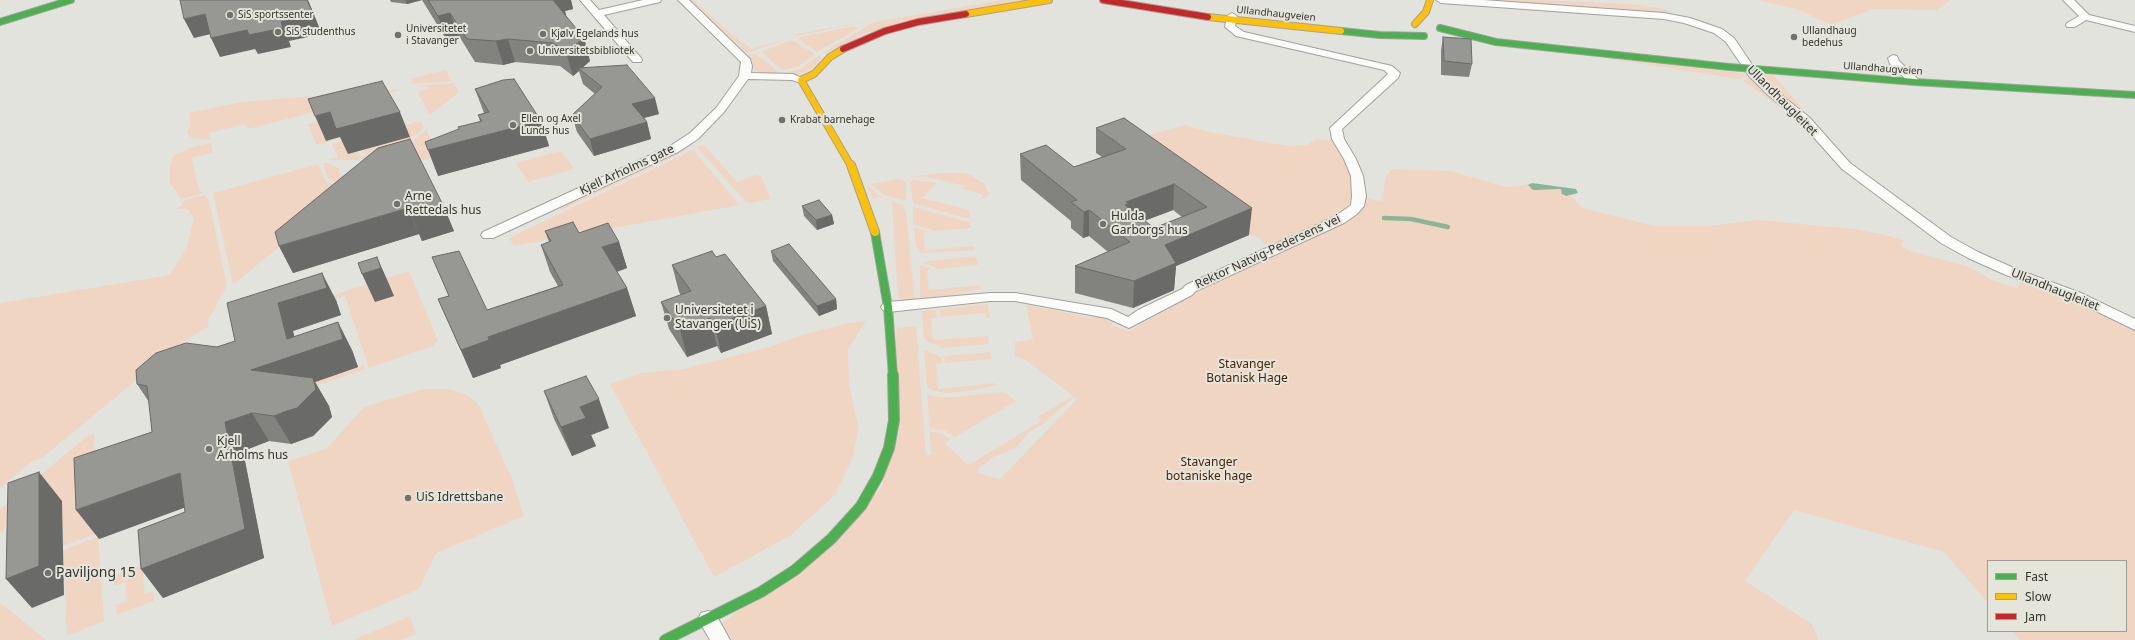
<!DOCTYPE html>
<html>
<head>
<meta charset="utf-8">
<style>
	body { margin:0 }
	#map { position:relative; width:2135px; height:640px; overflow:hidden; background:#e3e3de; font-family:"Noto Sans",sans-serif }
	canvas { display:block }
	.legend { position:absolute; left:1987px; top:560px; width:140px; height:72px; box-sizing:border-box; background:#e5e5dc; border:1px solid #9e9e97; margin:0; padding:5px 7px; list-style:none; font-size:12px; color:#343430 }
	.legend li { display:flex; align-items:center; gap:8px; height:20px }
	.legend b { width:20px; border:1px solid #9e9e97 }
</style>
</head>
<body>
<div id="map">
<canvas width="2135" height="640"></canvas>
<ul class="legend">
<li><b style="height:5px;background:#4caf50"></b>Fast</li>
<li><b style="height:5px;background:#ffc107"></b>Slow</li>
<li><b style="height:5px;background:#c62828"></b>Jam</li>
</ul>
</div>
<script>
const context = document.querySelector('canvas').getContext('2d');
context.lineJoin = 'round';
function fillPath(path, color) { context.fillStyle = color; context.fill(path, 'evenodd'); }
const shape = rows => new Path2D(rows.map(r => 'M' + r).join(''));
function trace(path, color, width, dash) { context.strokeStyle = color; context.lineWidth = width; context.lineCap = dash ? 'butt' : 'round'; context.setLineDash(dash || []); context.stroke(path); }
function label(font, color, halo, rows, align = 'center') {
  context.font = font + ' "Noto Sans",sans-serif'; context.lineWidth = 4; context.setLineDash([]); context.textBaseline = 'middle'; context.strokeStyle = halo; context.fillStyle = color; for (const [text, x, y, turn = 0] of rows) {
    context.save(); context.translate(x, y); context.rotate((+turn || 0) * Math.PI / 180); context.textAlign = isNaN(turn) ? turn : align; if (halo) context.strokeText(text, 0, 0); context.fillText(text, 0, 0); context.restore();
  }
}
fillPath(shape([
	[690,0,693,0,729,32,751,49,790,38,747,53],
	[993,0,887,17,797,36,789,32,795,34,809,32,887,17],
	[1002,0,1023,0,905,21,866,33,825,53,822,53,874,22],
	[1469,0,1542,0,1632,4,1665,9,1668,12,1665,14],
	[1758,0,1950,0,1937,10,1873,9,1831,25,1799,10],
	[854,26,859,28,817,52,797,38],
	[792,40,815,54,798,67,783,70,761,52],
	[756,54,777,71,777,73,759,73,754,69,752,60,749,55],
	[818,56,821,58,811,70,798,74,783,74,802,68],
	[1597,57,1749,74,1739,79],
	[446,70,452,81,413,84,410,79],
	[1757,73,1773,74,1810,118,1783,98],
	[1751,76,1795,118,1743,81],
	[454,83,459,92,430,115,418,92,428,89,427,87,416,86],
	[398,89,404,89,248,129,245,124,209,133,210,139,207,140,192,138,187,134,190,126,189,113,241,102],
	[373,106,331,141,316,145,308,124],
	[421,121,424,128,389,156,361,160,327,160,338,157,332,144,342,141,358,152,360,157,366,155,364,150,412,136,407,136,404,125],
	[1185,125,1209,132,1288,146,1307,145,1316,139,1334,140,1340,148,1363,198,1382,201,1385,180,1390,169,1450,171,1507,187,1528,184,1533,190,1561,189,1563,196,1571,196,1582,208,1655,226,1707,226,1758,220,1854,229,1885,235,1904,240,1901,246,1910,251,1967,266,1990,279,2017,288,2021,282,2023,281,2057,291,2135,329,2135,640,2020,640,2012,631,2126,631,2126,561,1988,561,1988,603,1944,552,1794,510,1745,581,1813,625,1818,640,729,640,722,626,723,623,882,488,897,328,916,326,926,455,931,455,930,432,940,433,951,439,944,443,969,465,1041,421,1038,417,1073,396,1026,360,1015,356,1015,342,1033,339,1026,305,1088,317,1105,317,1111,321,1113,326,1129,331,1195,294,1197,291,1268,248,1258,237,1249,235,1232,223,1139,138],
	[1074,397,1077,399,1000,479,978,473,978,469,993,457,1016,448,1028,433,1043,424],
	[426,130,440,155,424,160,395,155],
	[211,143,213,150,211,153,192,158,199,190,203,193,181,199,170,184,170,165,174,155,193,147],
	[694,145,671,158,561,210,557,207,683,147],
	[701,145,705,146,737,182,755,175,761,176,771,199,749,203,745,201,697,147],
	[693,150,740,205,514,246,509,238],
	[561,151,574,169,528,182,516,163],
	[323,163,328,163,340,169,339,173,344,176,352,186,331,181,328,178],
	[318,164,326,182,349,189,233,285,213,193],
	[942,173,964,173,973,176,985,185,989,194,984,199,981,198,984,195,962,189,965,186,927,177,909,177],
	[898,179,906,181,906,201,884,195,871,184],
	[913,180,937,183,922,198,969,210,970,217,966,218,913,203,910,182],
	[867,185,878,195,902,205,906,212,915,301,906,301,898,298,892,201,879,197,873,199],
	[204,195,209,201,227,286,208,320,209,326,180,344,42,458,31,462,0,488,0,303,170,275,186,249,194,219,188,209,176,209,182,205,183,201],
	[913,207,969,222,972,228,935,231,913,224],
	[914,227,928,232,924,232,925,250,974,246,975,250,920,253,916,246],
	[976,256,978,265,939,269,922,262],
	[920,265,932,269,927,270,929,290,980,285,981,289,920,301],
	[409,271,438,341,433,346,369,368,345,296,242,328,263,317],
	[988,304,990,317,989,318,986,318,985,313,940,317,940,309],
	[936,310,937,318,931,318,933,340,988,336,989,344,943,348,928,342,924,338,922,311],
	[866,321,848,350,849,385,858,426,854,455,835,495,790,536,714,577,610,384,642,373,683,369,769,347,802,335,849,323],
	[924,350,941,357,942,363,936,364,938,389,994,383,997,385,969,391,944,393,931,390,927,387],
	[990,352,991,359,945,363,944,356],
	[364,365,366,369,301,391,300,387],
	[424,389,448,389,466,394,478,404,512,479,524,516,436,553,419,589,332,626,288,461,326,449,364,407],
	[1002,392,1006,393,1016,401,955,437,946,431,930,429,927,394,938,397,956,397],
	[94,433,98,533,63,546,62,499,23,506,0,533,0,509,86,437],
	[98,537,104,621,67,636,63,550],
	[151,562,151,571,143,575,145,594,153,591,154,601,117,615,116,605,127,601,126,582,114,586,114,576],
	[0,604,6,607,46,640,0,640],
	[410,616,416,634,401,640,353,640]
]), '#f0d5c3');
fillPath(shape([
	[1532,183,1576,189,1578,193,1566,196,1562,194,1561,189,1533,190,1528,185]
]), '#8ab697');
trace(shape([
	[1384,218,1411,219,1448,227]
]), '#8ab697', 4.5);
const street = shape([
	[580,0,590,0,599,10,643,0,661,0,660,2,604,15,641,58,642,60,641,62,633,62,580,0],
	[678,0,689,0,750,59,752,66,751,73,793,74,807,80,801,83,792,80,748,79,724,112,698,139,678,152,493,238,483,238,481,235,483,232,670,146,690,133,716,108,739,76,741,62,678,0],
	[1436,0,1483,0,1664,13,1690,18,1722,29,1734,38,1757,72,1775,90,1809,117,1850,163,1951,237,1978,252,2016,269,2081,293,2135,319,2135,330,2071,299,2006,275,1968,258,1941,243,1842,169,1801,123,1767,94,1749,76,1726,42,1714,33,1684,23,1664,19,1441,3,1436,0],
	[2063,0,2074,0,2089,15,2135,26,2135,32,2086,20,2075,27,2067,27,2066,25,2067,23,2079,16,2063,0],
	[1232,13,1237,16,1235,26,1244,32,1392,66,1400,73,1398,78,1342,129,1344,139,1356,159,1363,176,1366,196,1364,206,1357,214,1344,223,1196,291,1192,295,1129,328,1107,318,1015,301,990,301,888,312,883,310,881,307,883,304,888,302,990,293,1015,293,1111,309,1128,317,1138,310,1182,289,1186,285,1334,217,1347,208,1351,205,1352,196,1351,176,1344,159,1332,139,1330,128,1388,74,1384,70,1236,36,1225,27,1227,16,1232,13],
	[1893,55,1897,56,1899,61,1919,80,1921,82,1919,84,1911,84,1890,64,1888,58,1893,55],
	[708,611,715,613,730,640,710,640,698,619,701,613,708,611]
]);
const fastFar2 = shape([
	[0,22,71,0],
	[1440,28,1496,42,1729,67],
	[1341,31,1380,35,1424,36],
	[1768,70,1915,82,2135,95]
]);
const fastFar1 = shape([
	[875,232,888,307,893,376]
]);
const fast = shape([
	[665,640,761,592,795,570,831,539,861,506,878,476,889,448,894,420,893,375]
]);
const slowFar1 = shape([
	[966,14,1049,0],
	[1208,17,1341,31],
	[1415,24,1426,12,1430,0],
	[843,49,830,57,814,74,801,80,851,166]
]);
const slow = shape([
	[851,165,875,232]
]);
const jam = shape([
	[1103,0,1208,17],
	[843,49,885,31,918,22,966,14]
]);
trace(street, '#a1a19d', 2);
trace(fastFar2, '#a1a19d', 8);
trace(fastFar1, '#a1a19d', 10);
trace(fast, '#a1a19d', 12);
trace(slowFar1, '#a1a19d', 8);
trace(slow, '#a1a19d', 10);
trace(jam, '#a1a19d', 8);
fillPath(street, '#fbfbfa');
trace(fastFar2, '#4caf50', 6);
trace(fastFar1, '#4caf50', 8);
trace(fast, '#4caf50', 10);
trace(slowFar1, '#ffc107', 6);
trace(slow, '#ffc107', 8);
trace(jam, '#c62828', 6);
const fastBridge = shape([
	[1729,67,1768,70]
]);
trace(fastBridge, '#a1a19d', 8, []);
trace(fastBridge, '#4caf50', 6);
fillPath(shape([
	[390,0,571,0,573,9,565,11,566,15,565,15,584,38,590,61,582,68,659,114,644,118,647,122,651,139,594,156,577,132,572,115,595,94,583,84,579,71,573,76,560,66,515,62,503,65,475,62,459,36,446,39,422,0,407,4,391,2],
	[1443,37,1472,64,1469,77,1441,75,1441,50],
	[475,89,541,121,549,146,438,176,480,121,478,115,484,113],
	[1096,128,1249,235,1176,266,1174,290,1133,308,1075,293,1075,266,1108,252,1089,236,1083,238,1071,228,1071,221,1021,180,1020,154,1074,167,1102,157,1096,153],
	[1173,210,1182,217,1154,228,1144,221],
	[443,205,454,231,422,241,419,234,293,273,279,246],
	[802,206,832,215,834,224,817,230,804,216],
	[545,231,579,233,619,242,627,268,617,272,627,288,636,316,500,365,501,368,473,378,438,299,449,296,432,257,487,310,558,286,550,272,541,245,549,242],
	[771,251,836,299,837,309,819,316,773,261],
	[716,257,766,306,772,334,721,353,717,346,687,357,669,329,661,302,681,295,679,292,672,265],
	[336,300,341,315,293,331,294,336,352,350,358,367,315,382,329,406,332,417,313,436,291,444,269,441,243,451,264,558,163,598,141,569,185,512,185,507,99,539,152,432,149,402,137,384,217,347,235,341],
	[544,391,609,428,591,435,596,446,572,456,554,419]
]), '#82837f');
fillPath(shape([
	[308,0,322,34,289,41,291,47,258,54,255,49,220,57,211,38],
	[405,0,422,0,407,4],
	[550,0,571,0,573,9,565,11,566,15,555,17],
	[450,13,459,36,446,39,438,16],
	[205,14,215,33,194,38,184,19],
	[584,38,590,61,580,70,578,68,579,71,573,76,566,52],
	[508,39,515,62,503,65,496,41],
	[655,98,659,114,636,120,632,104],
	[330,112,400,112,410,137,348,154,340,137,326,141,315,116],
	[541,121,549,146,438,176,428,150],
	[647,122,651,139,594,156,590,139],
	[1174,184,1173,210,1128,227,1125,205,1126,202],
	[443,205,454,231,422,241,411,214],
	[408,208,419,234,293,273,279,246],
	[1252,208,1249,235,1176,266,1174,290,1133,308,1134,281,1165,245],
	[1089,210,1089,236,1083,238,1084,212],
	[832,215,834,224,817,230,816,220],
	[619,242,627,268,610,274,602,247],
	[377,257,389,284,394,296,375,302,362,274],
	[322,273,336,300,341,315,293,331,299,354,338,322,352,350,358,367,315,382,329,406,332,417,313,436,291,444,274,416,251,370,278,303],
	[627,288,636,316,500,365,501,368,473,378,461,350,488,337],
	[836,299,837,309,819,316,817,306],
	[766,306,772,334,721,353,715,325],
	[710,318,717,346,687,357,680,329],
	[599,399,609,428,591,435,596,446,572,456,561,427,580,407],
	[252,413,269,441,243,451,264,558,163,598,141,569,245,529,225,422],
	[39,472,62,501,64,595,32,608,6,579],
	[180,473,200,502,99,539,76,510]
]), '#6a6a68');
const building = shape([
	[180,0,307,0,314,15,281,22,283,28,249,35,247,30,211,38,205,14,184,19,180,0],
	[428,0,553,0,584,38,566,52,553,43,508,39,496,41,467,39,450,13,438,16,428,0],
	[1443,37,1471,39,1472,64,1444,61,1443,37],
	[627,65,655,98,632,104,647,122,590,139,572,115,602,87,578,68,627,65],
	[514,79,541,121,428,150,425,142,459,129,458,127,482,121,478,115,489,112,475,89,503,80,514,79],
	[382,81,400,112,336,129,330,112,315,116,308,99,382,81],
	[1124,118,1252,208,1165,245,1176,263,1134,281,1075,266,1130,242,1089,210,1084,212,1071,202,1077,200,1020,154,1046,145,1074,167,1126,149,1096,128,1124,118],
	[1174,184,1207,207,1154,228,1125,205,1129,204,1126,202,1174,184],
	[410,139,443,205,411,214,408,208,279,246,275,232,378,148,410,139],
	[819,200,832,215,816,220,802,206,819,200],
	[573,222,579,233,608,223,619,242,602,247,627,288,488,337,489,340,461,350,438,299,449,296,432,257,459,251,487,310,563,285,541,245,551,241,545,231,573,222],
	[789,244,836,299,817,306,771,251,789,244],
	[712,251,716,257,725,254,766,306,715,325,710,318,680,329,661,302,691,291,672,265,712,251],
	[377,257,381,268,362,274,358,263,377,257],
	[322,273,327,288,278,303,287,339,338,322,343,339,251,370,313,378,316,389,297,408,287,411,274,416,252,413,225,422,245,529,141,569,138,530,185,512,180,473,76,510,74,458,152,432,147,386,137,384,136,370,156,353,186,343,217,347,235,341,227,303,322,273],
	[586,376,599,399,580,407,586,418,561,427,544,391,586,376],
	[39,472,39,566,6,579,8,483,39,472]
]);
fillPath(building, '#979894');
trace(building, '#6a6a68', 1);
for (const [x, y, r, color] of [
	[230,15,4,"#71716d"],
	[278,32,4,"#71716d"],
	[543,34,4,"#71716d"],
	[398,35,4,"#71716d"],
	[1794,37,4,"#71716d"],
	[530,51,4,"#71716d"],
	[782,120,4,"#71716d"],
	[513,125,4,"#71716d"],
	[397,204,4,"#71716d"],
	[1103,224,4,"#71716d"],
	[667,318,4,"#71716d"],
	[209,449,4,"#71716d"],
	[408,498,4,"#71716d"],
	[48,573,4,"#71716d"]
]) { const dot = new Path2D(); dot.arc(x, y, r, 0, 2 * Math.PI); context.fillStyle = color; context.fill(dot); trace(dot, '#e5e5dc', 1.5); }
label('10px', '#343430', '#e5e5dc', [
	["Ullandhaugveien",1276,14,6],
	["Ullandhaugveien",1883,69,4]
]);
label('10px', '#343430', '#e5e5dc', [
	["SiS sportssenter",238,15],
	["Universitetet",406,29],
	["i Stavanger",406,41],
	["Ullandhaug",1802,31],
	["bedehus",1802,43],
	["SiS studenthus",286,32],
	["Kjølv Egelands hus",551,34],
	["Universitetsbibliotek",538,51],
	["Ellen og Axel",521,119],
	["Lunds hus",521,131],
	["Krabat barnehage",790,120]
], 'left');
label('12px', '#343430', '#e5e5dc', [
	["Ullandhaugleitet",1782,101,45],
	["Kjell Arholms gate",627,170,-25],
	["Rektor Natvig-Pedersens vei",1268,252,-25],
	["Ullandhaugleitet",2055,290,22]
]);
label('12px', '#343430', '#e5e5dc', [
	["Arne",405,197],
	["Rettedals hus",405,211],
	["Hulda",1111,217],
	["Garborgs hus",1111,231],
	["Universitetet i",675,311],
	["Stavanger (UiS)",675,325],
	["Kjell",217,442],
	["Arholms hus",217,456],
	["UiS Idrettsbane",416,498]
], 'left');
label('12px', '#4a2305', '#e5e5dc', [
	["Stavanger",1247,365],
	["Botanisk Hage",1247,379],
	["Stavanger",1209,463],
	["botaniske hage",1209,477]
]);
label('14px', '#343430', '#e5e5dc', [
	["Paviljong 15",56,573]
], 'left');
</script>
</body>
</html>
